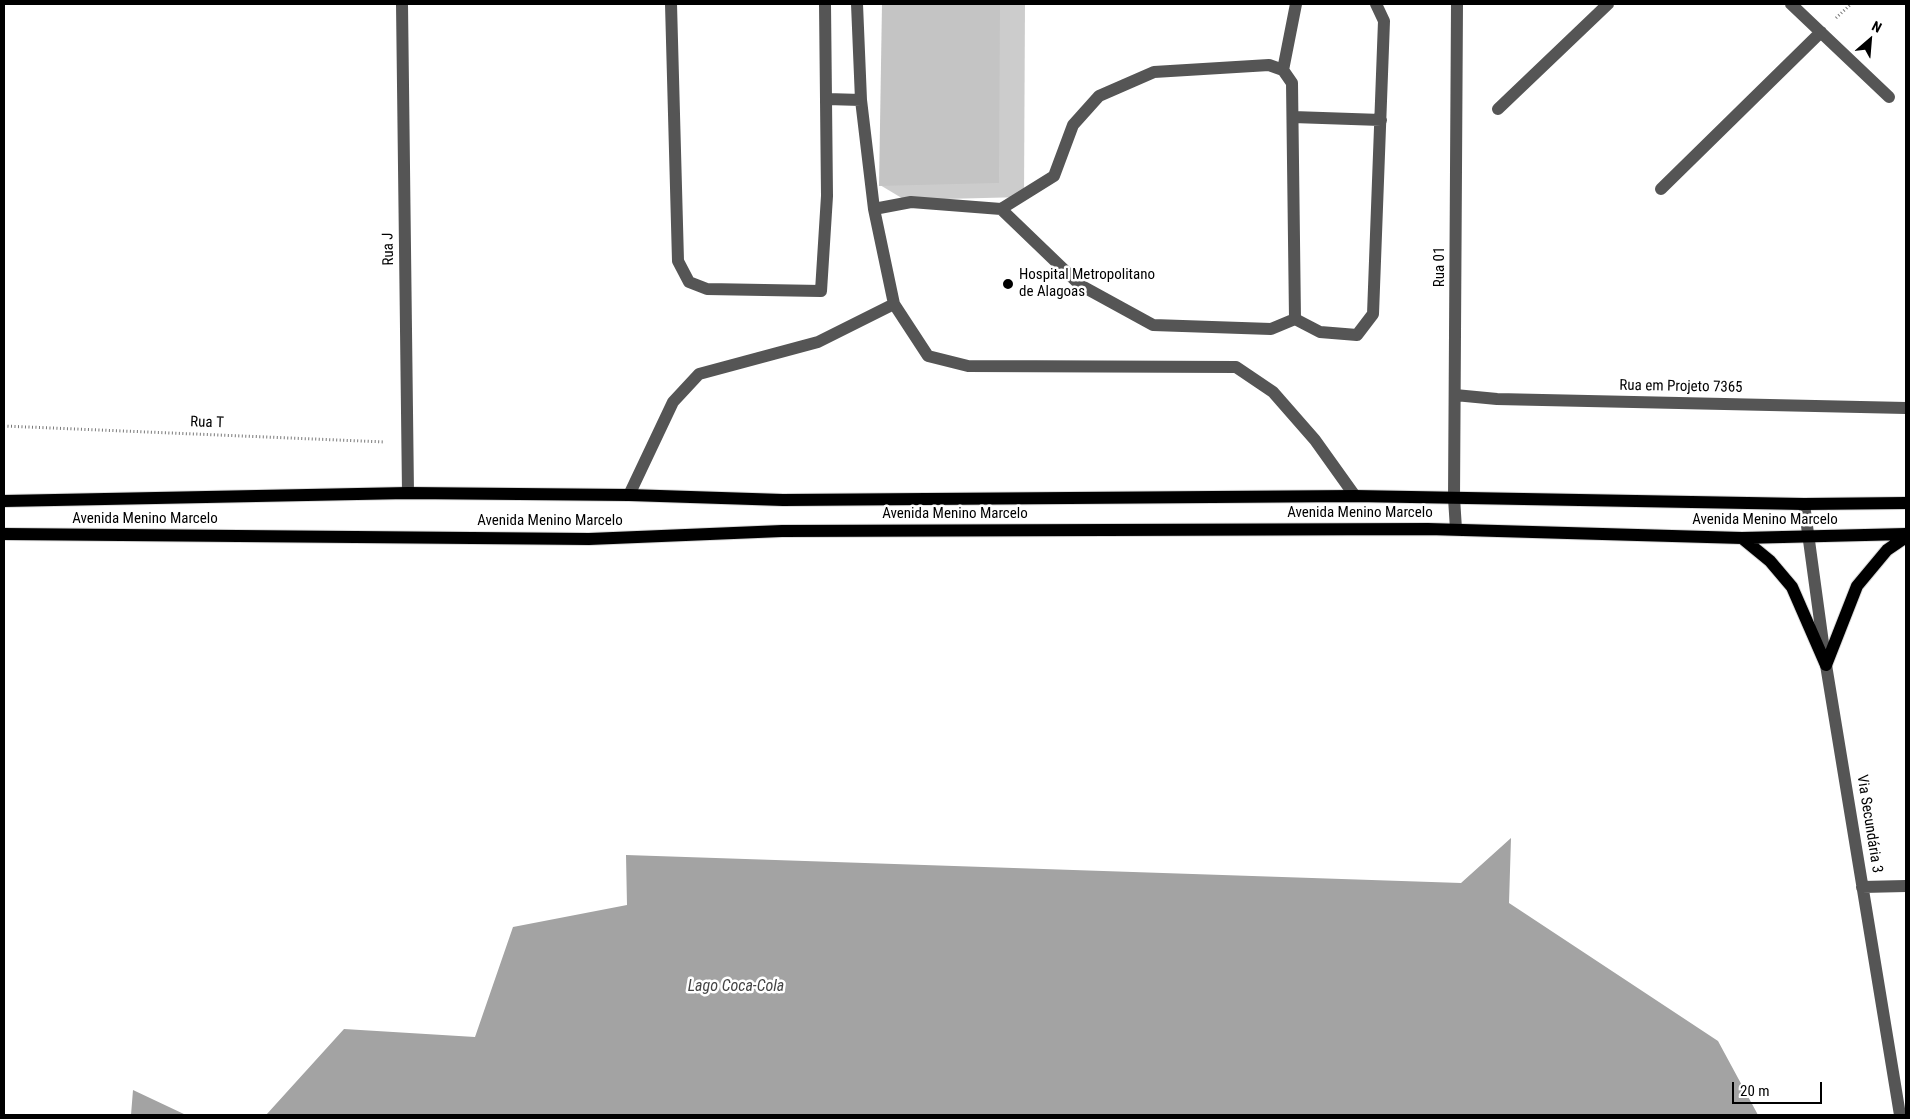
<!DOCTYPE html>
<html>
<head>
<meta charset="utf-8">
<style>
	body { margin:0 }
	#map { position:relative; width:1910px; height:1119px; overflow:hidden; background:#fff; font-family:"Roboto Condensed",sans-serif }
	canvas { display:block }
	.frame { position:absolute; inset:0; border:5px solid #000; pointer-events:none }
	.north { position:absolute; left:1845px; top:15px; width:50px; height:50px; -webkit-text-stroke:4px #fff; paint-order:stroke; rotate:27deg; font-size:14px; font-weight:700; line-height:20px; text-align:center; color:#000 }
	.north::after { content:''; display:block; margin:auto; width:18px; height:22px; background:#000; clip-path:polygon(50% 0,100% 100%,50% 72%,0 100%) }
	.scale { position:absolute; left:1732px; top:1082px; width:90px; height:22px; box-sizing:border-box; border:2px solid #000; border-top:0; padding-left:6px; font-size:15px; line-height:18px; white-space:nowrap; color:#000; -webkit-text-stroke:4px #fff; paint-order:stroke }
</style>
</head>
<body>
<div id="map">
<canvas width="1910" height="1119"></canvas>
<div class="frame"></div>
<div class="north">N</div>
<div class="scale">20 m</div>
</div>
<script>
const context = document.querySelector('canvas').getContext('2d');
context.lineJoin = 'round';
function fillPath(path, color) { context.fillStyle = color; context.fill(path, 'evenodd'); }
const shape = rows => new Path2D(rows.map(r => 'M' + r).join(''));
function trace(path, color, width, dash) { context.strokeStyle = color; context.lineWidth = width; context.lineCap = dash ? 'butt' : 'round'; context.setLineDash(dash || []); context.stroke(path); }
function label(font, color, halo, rows, align = 'center') {
  context.font = font + ' "Roboto Condensed",sans-serif'; context.lineWidth = 5; context.setLineDash([]); context.textBaseline = 'middle'; context.strokeStyle = halo; context.fillStyle = color; for (const [text, x, y, turn = 0] of rows) {
    context.save(); context.translate(x, y); context.rotate((+turn || 0) * Math.PI / 180); context.textAlign = isNaN(turn) ? turn : align; if (halo) context.strokeText(text, 0, 0); context.fillText(text, 0, 0); context.restore();
  }
}
fillPath(shape([
	[1511,838,1509,903,1718,1041,1758,1115,266,1115,344,1029,475,1037,513,927,627,905,626,855,1461,883],
	[133,1090,186,1115,131,1115]
]), '#a3a3a3');
fillPath(shape([
	[883,4,1025,4,1024,197,905,200,880,185]
]), '#0003');
fillPath(shape([
	[882,4,1000,4,999,183,879,186]
]), '#c4c4c4');
const major = shape([
	[4,501,408,493,629,495,783,500,1355,496,1804,504,1906,503],
	[4,534,589,539,782,531,1428,529,1742,538,1906,534],
	[1742,538,1770,561,1792,587,1826,665],
	[1826,665,1857,586,1887,550,1906,537]
]);
trace(major, '#dbdbdb', 14);
trace(shape([
	[1836,18,1851,4],
	[4,426,385,442]
]), '#777', 3, [1, 2.5]);
trace(shape([
	[402,4,408,493],
	[671,4,678,261,689,282,707,289,821,291,827,196,825,4],
	[857,4,861,100,874,209,894,304,928,356,968,366,1236,367,1273,392,1315,440,1355,496],
	[1791,4,1889,97],
	[1283,70,1296,4],
	[827,99,861,100],
	[1498,109,1608,4],
	[1293,117,1381,120],
	[1661,189,1821,32],
	[874,209,911,202,1001,209,1054,176,1073,125,1099,96,1154,72,1269,65,1283,70,1292,83,1295,319,1271,329,1153,325,1080,285,1001,209],
	[1295,319,1320,332,1357,335,1373,314,1384,21,1376,4],
	[1455,395,1497,399,1906,408],
	[629,495,673,402,699,374,818,342,894,304],
	[1804,504,1826,665,1900,1115],
	[1456,529,1454,498,1457,4],
	[1862,887,1906,886]
]), '#555', 12);
trace(major, '#000', 12);
for (const [x, y, r, color] of [
	[1008,284,6,"#000"]
]) { const dot = new Path2D(); dot.arc(x, y, r, 0, 2 * Math.PI); context.fillStyle = color; context.fill(dot); trace(dot, '#fff', 2); }
label('15px', '#000', '#fff', [
	["Rua J",389,249,-91],
	["Rua 01",1440,267,-90],
	["Rua em Projeto 7365",1681,387,1],
	["Rua T",207,423,2],
	["Avenida Menino Marcelo",1360,513],
	["Avenida Menino Marcelo",955,514],
	["Avenida Menino Marcelo",145,519],
	["Avenida Menino Marcelo",1765,520],
	["Avenida Menino Marcelo",550,521],
	["Via Secundária 3",1869,824,81]
]);
label('15px', '#000', '#fff', [
	["Hospital Metropolitano",1019,275],
	["de Alagoas",1019,292]
], 'left');
label('italic 16px', '#444', '#fff', [
	["Lago Coca-Cola",736,987]
]);
</script>
</body>
</html>
